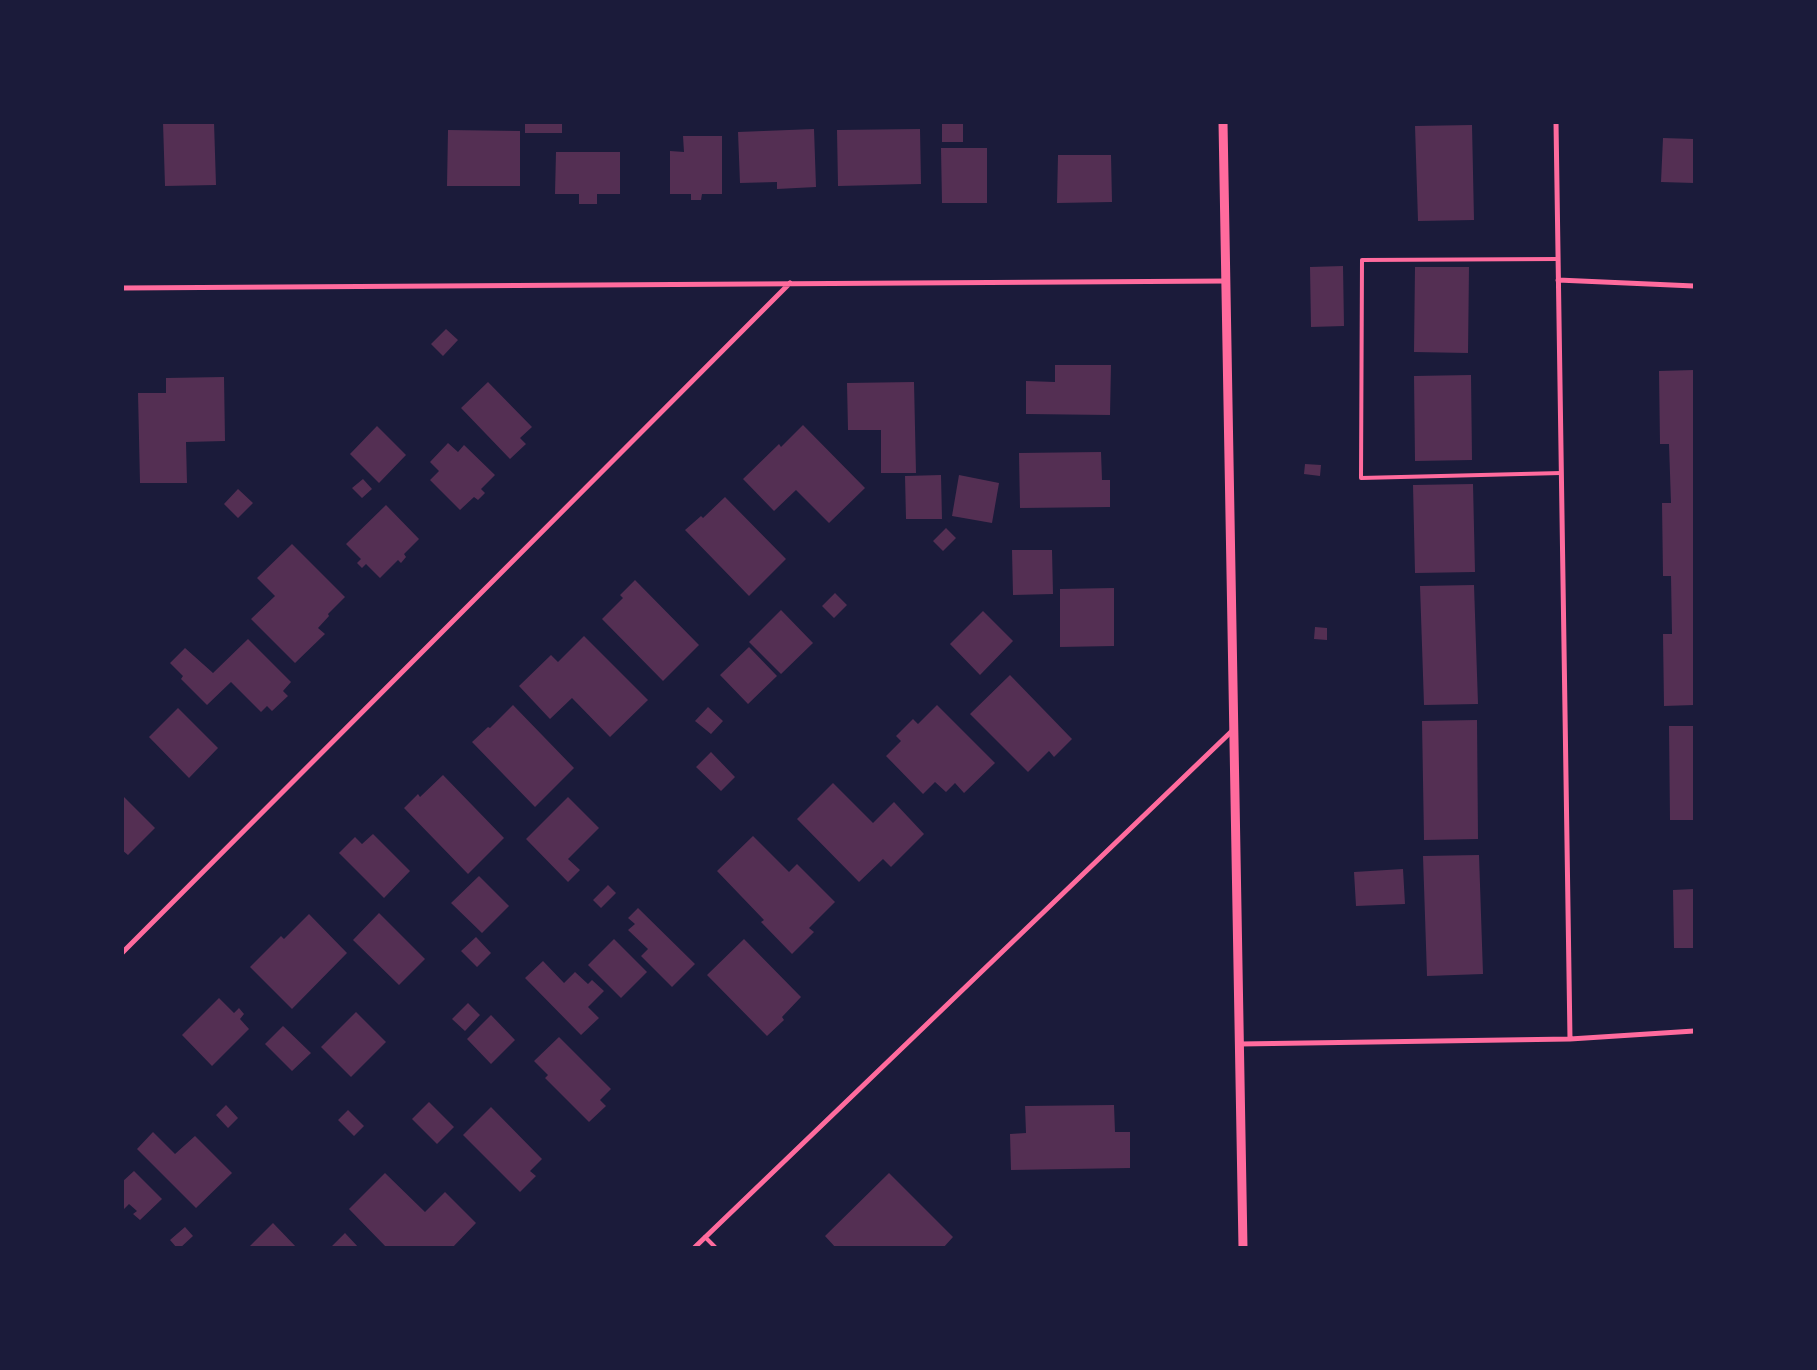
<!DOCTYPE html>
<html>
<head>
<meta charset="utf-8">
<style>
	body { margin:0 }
	#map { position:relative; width:1817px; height:1370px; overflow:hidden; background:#1b1b3a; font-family:Inter,sans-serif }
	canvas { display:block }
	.frame { position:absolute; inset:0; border:124px solid #1b1b3a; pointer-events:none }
</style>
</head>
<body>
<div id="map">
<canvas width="1817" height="1370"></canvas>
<div class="frame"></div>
</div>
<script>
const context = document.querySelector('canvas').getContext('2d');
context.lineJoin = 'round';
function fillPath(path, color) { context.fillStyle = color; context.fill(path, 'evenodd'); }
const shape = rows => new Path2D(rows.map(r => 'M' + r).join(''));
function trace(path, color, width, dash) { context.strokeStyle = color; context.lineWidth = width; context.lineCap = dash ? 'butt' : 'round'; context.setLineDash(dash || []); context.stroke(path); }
fillPath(shape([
	[163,122,214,122,216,185,165,186],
	[525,122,562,122,562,133,525,133],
	[942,122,963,122,963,142,942,142],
	[1472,125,1474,220,1418,221,1415,126],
	[814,129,816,187,777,189,777,182,740,183,738,132],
	[920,129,921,184,838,186,837,130],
	[448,130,520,131,520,186,447,186],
	[683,136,722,136,722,194,702,194,701,200,691,200,691,194,670,194,670,151,684,152],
	[1663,138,1694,139,1694,183,1661,182],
	[941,148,987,148,987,203,942,203],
	[556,152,620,152,620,194,597,194,597,204,579,204,579,194,555,194],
	[1058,155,1111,155,1112,202,1057,203],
	[1343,266,1344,326,1311,327,1310,267],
	[1415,267,1469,267,1468,353,1414,352],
	[446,329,458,340,443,356,431,344],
	[1055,365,1111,365,1110,415,1026,414,1026,381,1055,382],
	[1694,370,1694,705,1664,706,1663,634,1672,634,1671,576,1663,576,1662,503,1671,503,1669,444,1660,444,1659,371],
	[1471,375,1472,460,1415,461,1414,376],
	[224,377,225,441,186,442,187,483,140,483,138,393,166,393,166,378],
	[488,382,532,427,520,438,526,444,510,459,461,408],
	[914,382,916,473,881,473,881,430,848,430,847,383],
	[803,425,865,488,829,523,796,490,774,511,743,479,779,444,781,447],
	[377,426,406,455,379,483,350,454],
	[448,443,458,452,464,445,495,475,481,489,485,493,478,500,474,497,460,510,430,480,439,471,430,462],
	[1101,452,1102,480,1110,480,1110,507,1020,508,1019,453],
	[1305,464,1321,465,1320,476,1304,474],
	[941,475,942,519,906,519,905,476],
	[959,475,999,483,992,523,952,516],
	[363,479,372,489,362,498,352,488],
	[1473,484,1475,572,1415,573,1413,485],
	[238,489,253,503,238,518,224,504],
	[725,497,786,559,749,596,685,530,701,516,703,518],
	[386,505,419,539,404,554,406,557,401,563,398,560,380,578,366,564,362,568,357,563,361,559,346,544],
	[946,528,956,538,943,551,933,541],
	[292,544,345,597,328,614,329,616,318,628,325,634,295,663,251,619,275,596,257,578],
	[1012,550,1052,550,1053,594,1013,595],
	[635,580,699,645,663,681,602,619,623,598,620,595],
	[1474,585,1478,704,1424,705,1420,586],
	[1114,588,1114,646,1060,647,1060,589],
	[835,593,847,605,834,618,822,606],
	[781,610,813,643,781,674,749,642],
	[983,611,1013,641,980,675,950,644],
	[1315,627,1327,628,1327,640,1314,639],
	[584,636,648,700,610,737,572,698,550,719,519,686,551,655,558,662],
	[248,639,291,682,283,691,288,696,272,711,267,706,261,712,231,682,207,705,181,679,183,676,170,663,185,648,213,673],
	[749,647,777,676,748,704,720,675],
	[1010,675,1072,739,1054,757,1049,751,1028,772,970,714],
	[513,705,574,768,535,807,472,742,488,727,490,728],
	[937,705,995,763,964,793,955,783,946,792,935,782,923,794,886,756,901,741,896,736,913,719,918,724],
	[708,707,723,721,711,734,695,721],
	[178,708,218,748,189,778,149,737],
	[1477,720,1478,839,1424,840,1422,721],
	[1669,726,1694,726,1694,820,1670,820],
	[711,752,735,777,721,791,696,767],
	[443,775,504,838,468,874,404,808,418,794,420,797],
	[833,783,873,823,894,802,924,834,891,867,883,859,859,882,797,819],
	[122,795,155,828,128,855,122,850],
	[568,797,599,828,568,859,580,870,568,882,526,839],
	[373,834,410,871,384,898,339,853,355,837,362,844],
	[753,836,789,872,797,864,835,902,809,928,814,932,792,954,761,922,764,920,717,871],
	[1479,855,1483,974,1427,976,1423,856],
	[1403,869,1405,904,1356,906,1354,872],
	[479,876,509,906,482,933,451,903],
	[608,885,616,893,601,908,593,900],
	[1694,889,1694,948,1674,948,1673,890],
	[638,908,695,964,672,987,641,956,648,949,628,930,635,924,628,918],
	[379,913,425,959,399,985,353,940],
	[309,914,347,953,292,1009,250,967,281,936,284,939],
	[476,937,491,953,477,967,461,951],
	[614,939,647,972,621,998,588,965],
	[744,939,801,997,782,1017,784,1020,767,1036,707,975],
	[543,961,564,983,575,972,588,984,592,980,604,991,588,1007,599,1018,581,1035,525,978],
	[219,998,234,1013,239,1008,244,1014,240,1019,249,1029,212,1066,182,1035],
	[468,1003,480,1015,465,1031,452,1019],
	[356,1012,386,1042,351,1077,321,1047],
	[491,1015,515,1040,491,1064,467,1039],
	[283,1026,311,1053,292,1071,265,1044],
	[559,1037,611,1089,600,1100,606,1106,589,1122,545,1078,548,1075,534,1061],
	[429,1102,454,1127,437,1144,412,1119],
	[226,1105,238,1118,228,1128,216,1115],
	[1114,1105,1115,1132,1130,1132,1130,1168,1011,1170,1010,1134,1026,1133,1025,1106],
	[491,1107,542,1159,530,1171,536,1176,520,1192,463,1135],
	[348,1110,364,1126,354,1136,338,1120],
	[153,1132,175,1154,195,1136,232,1173,196,1208,137,1149],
	[134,1171,162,1199,140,1220,133,1214,137,1211,129,1204,122,1211,122,1182],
	[385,1173,425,1212,445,1192,476,1223,452,1248,387,1248,349,1209],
	[889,1173,953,1237,943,1248,836,1248,825,1236],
	[273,1223,297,1248,248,1248],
	[185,1227,193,1236,180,1248,177,1248,170,1240],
	[345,1233,359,1248,330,1248]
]), '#542f53');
trace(shape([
	[1558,259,1362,260,1361,478,1561,473],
	[705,1237,716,1248]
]), '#ff6b9d', 4);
trace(shape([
	[1556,122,1570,1039],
	[1558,280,1694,286],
	[122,288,1226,281],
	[122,953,790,283],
	[1240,1044,1570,1039,1694,1031],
	[694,1248,1234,729]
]), '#ff6b9d', 5);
trace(shape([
	[1223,122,1243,1248]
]), '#ff6b9d', 9);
</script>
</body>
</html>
